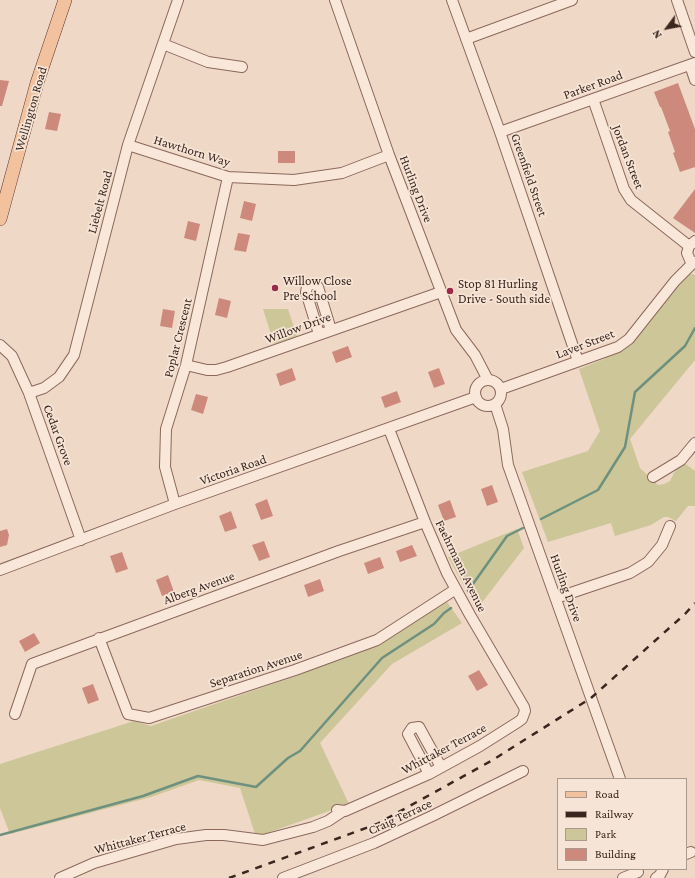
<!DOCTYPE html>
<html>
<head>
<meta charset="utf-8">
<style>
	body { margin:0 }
	#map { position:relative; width:695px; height:878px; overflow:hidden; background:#efd8c6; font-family:"Crimson Pro",serif }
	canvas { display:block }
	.legend { position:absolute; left:557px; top:778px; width:130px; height:92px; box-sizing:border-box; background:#f6e5d6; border:1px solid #ab998d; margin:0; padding:5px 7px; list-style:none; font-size:12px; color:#3b261f }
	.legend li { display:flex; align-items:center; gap:8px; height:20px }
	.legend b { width:20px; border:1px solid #ab998d }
	.north { position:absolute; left:647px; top:8px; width:40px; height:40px; -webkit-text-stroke:3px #f6e5d6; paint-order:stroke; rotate:238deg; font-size:11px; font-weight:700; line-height:16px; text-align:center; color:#3b261f }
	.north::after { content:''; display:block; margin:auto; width:14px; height:18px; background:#3b261f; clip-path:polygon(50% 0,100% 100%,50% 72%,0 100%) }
</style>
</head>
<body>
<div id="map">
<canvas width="695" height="878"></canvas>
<ul class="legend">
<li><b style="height:5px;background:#f2c29e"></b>Road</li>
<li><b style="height:5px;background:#3b261f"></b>Railway</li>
<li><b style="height:11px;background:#cdc699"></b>Park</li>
<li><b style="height:11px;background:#cd897c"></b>Building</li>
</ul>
<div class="north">N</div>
</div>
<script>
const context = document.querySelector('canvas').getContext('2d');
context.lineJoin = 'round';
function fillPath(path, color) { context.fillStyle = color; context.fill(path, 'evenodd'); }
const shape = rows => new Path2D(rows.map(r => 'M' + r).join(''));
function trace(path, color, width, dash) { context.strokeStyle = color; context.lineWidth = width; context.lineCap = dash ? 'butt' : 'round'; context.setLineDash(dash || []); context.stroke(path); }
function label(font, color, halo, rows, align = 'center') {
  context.font = font + ' "Crimson Pro",serif'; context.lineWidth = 3.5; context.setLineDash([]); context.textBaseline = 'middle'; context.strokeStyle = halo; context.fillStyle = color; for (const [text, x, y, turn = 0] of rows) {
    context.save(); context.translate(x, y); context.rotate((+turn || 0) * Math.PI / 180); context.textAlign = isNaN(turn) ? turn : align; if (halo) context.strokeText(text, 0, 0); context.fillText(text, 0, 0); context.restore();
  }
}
fillPath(shape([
	[688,273,695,275,695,360,630,439,640,468,658,485,664,484,670,481,674,473,683,462,695,471,695,506,688,506,676,521,668,517,664,517,651,525,615,536,611,523,548,542,522,472,588,451,600,431,579,369,604,359,608,355,623,350,632,344],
	[263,309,288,309,297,336,274,344],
	[517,529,524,548,477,609,448,557],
	[447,602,462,623,392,664,320,743,349,804,256,837,240,788,199,780,151,797,10,834,0,808,0,764,134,721,151,726,296,676,376,645]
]), '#cdc699');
trace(shape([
	[541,519,598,490,625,447,635,392,685,346,695,328],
	[468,591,507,536,523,528],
	[0,835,143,796,198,776,256,787,288,758,300,751,382,658,434,624,444,613,451,608]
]), '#6e917f', 2.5);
fillPath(shape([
	[0,80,9,81,2,106,0,106],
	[678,83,695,129,695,167,680,172,673,153,675,152,668,132,670,131,661,107,660,107,654,92],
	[49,112,61,114,57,131,45,129],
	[278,151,295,151,295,163,278,163],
	[695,189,695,233,673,218],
	[244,201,256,204,252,221,240,218],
	[188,221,200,224,196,241,184,238],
	[238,233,250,235,246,252,234,250],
	[219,298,231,301,227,318,215,315],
	[163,309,175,311,172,328,160,326],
	[348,346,352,357,336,363,332,352],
	[292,368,296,380,280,386,276,374],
	[439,368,445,384,434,388,428,372],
	[397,391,401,402,385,408,381,397],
	[196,394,208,397,203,414,191,410],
	[492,485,498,502,487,506,481,489],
	[267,499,273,516,261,520,255,504],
	[450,500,456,517,444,521,438,505],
	[231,511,237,528,225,532,219,516],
	[7,529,9,535,7,545,0,547,0,531],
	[264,541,270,557,259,561,252,545],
	[412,545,417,556,400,562,396,551],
	[122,552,128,569,116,573,110,556],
	[380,557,384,568,368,574,364,563],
	[168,575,174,592,162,596,156,580],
	[320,579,324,591,308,597,304,585],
	[34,633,40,643,25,652,19,641],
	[479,670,488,685,477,691,468,676],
	[93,684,99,700,88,704,82,688]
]), '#cd897c');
const minor = shape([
	[335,0,389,155,456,330,475,355,488,380],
	[452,0,500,132,578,361],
	[677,0,695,52],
	[466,39,572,0],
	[163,44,208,62,242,67],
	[690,65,695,80],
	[593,99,624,189,631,200,689,246],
	[500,132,695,63],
	[128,145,228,177,294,180,342,173,389,155],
	[695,241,689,246,687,253,690,260,695,263],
	[319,334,306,292,307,287,311,284,315,284,318,287,331,330],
	[0,345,12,356,29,393,81,540],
	[186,365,207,370,216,370,227,367,441,292],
	'475 393a13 13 0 1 1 26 0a13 13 0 1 1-26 0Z',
	[501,389,618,347,629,339,675,281,693,263],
	[29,393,44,388,59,377,74,355,128,145,178,0],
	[495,404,503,429,508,465,620,779],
	[653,477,681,460,695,443],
	[175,504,165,467,166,429,186,365,228,177],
	[0,570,175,504,476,397],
	[556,598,630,573,648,562,662,545,670,526],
	[99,638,128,714,149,718,295,670,377,640,456,589],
	[15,714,32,664,339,551,425,522],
	[429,774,408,734,412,728,419,727,441,767],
	[337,810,345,811,429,774,480,746,518,722,522,719,525,711,524,707,470,615,447,573,425,522,389,429],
	[686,854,691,852],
	[60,878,94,863,176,839,206,835,224,835,263,840,313,827,328,821,343,811],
	[283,878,374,843,432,816,523,771],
	[623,878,638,872],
	[656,878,660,875,663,869]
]);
const major = shape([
	[0,219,37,83,65,0]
]);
trace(minor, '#8b685b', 12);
trace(major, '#59382f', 14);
trace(minor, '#f9e8da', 10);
trace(major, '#f2c29e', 13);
trace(shape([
	[229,878,377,824,491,761,591,698,685,614,695,603]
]), '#3b261f', 2.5, [7, 7]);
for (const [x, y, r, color] of [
	[275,288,4,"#9a2a48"],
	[450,291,4,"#9a2a48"]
]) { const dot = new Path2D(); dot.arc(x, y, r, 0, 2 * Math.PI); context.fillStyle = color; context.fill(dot); trace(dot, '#f6e5d6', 1.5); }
label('13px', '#3b261f', '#f6e5d6', [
	["Parker Road",593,85,-20],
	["Wellington Road",31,109,-74],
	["Hawthorn Way",192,151,17],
	["Jordan Street",628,157,69],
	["Greenfield Street",529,175,71],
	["Hurling Drive",416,189,69],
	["Liebelt Road",100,202,-75],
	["Willow Drive",298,328,-20],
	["Poplar Crescent",178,338,-76],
	["Laver Street",585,344,-21],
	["Cedar Grove",58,435,70],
	["Victoria Road",233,470,-19],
	["Faehrmann Avenue",461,566,64],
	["Alberg Avenue",199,588,-20],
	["Hurling Drive",566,588,70],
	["Separation Avenue",256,669,-18],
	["Whittaker Terrace",444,749,-28],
	["Craig Terrace",400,817,-25],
	["Whittaker Terrace",140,838,-15]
]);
label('13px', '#3b261f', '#f6e5d6', [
	["Willow Close",283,281],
	["Pre School",283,296],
	["Stop 81 Hurling",458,284],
	["Drive - South side",458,299]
], 'left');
</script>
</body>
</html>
